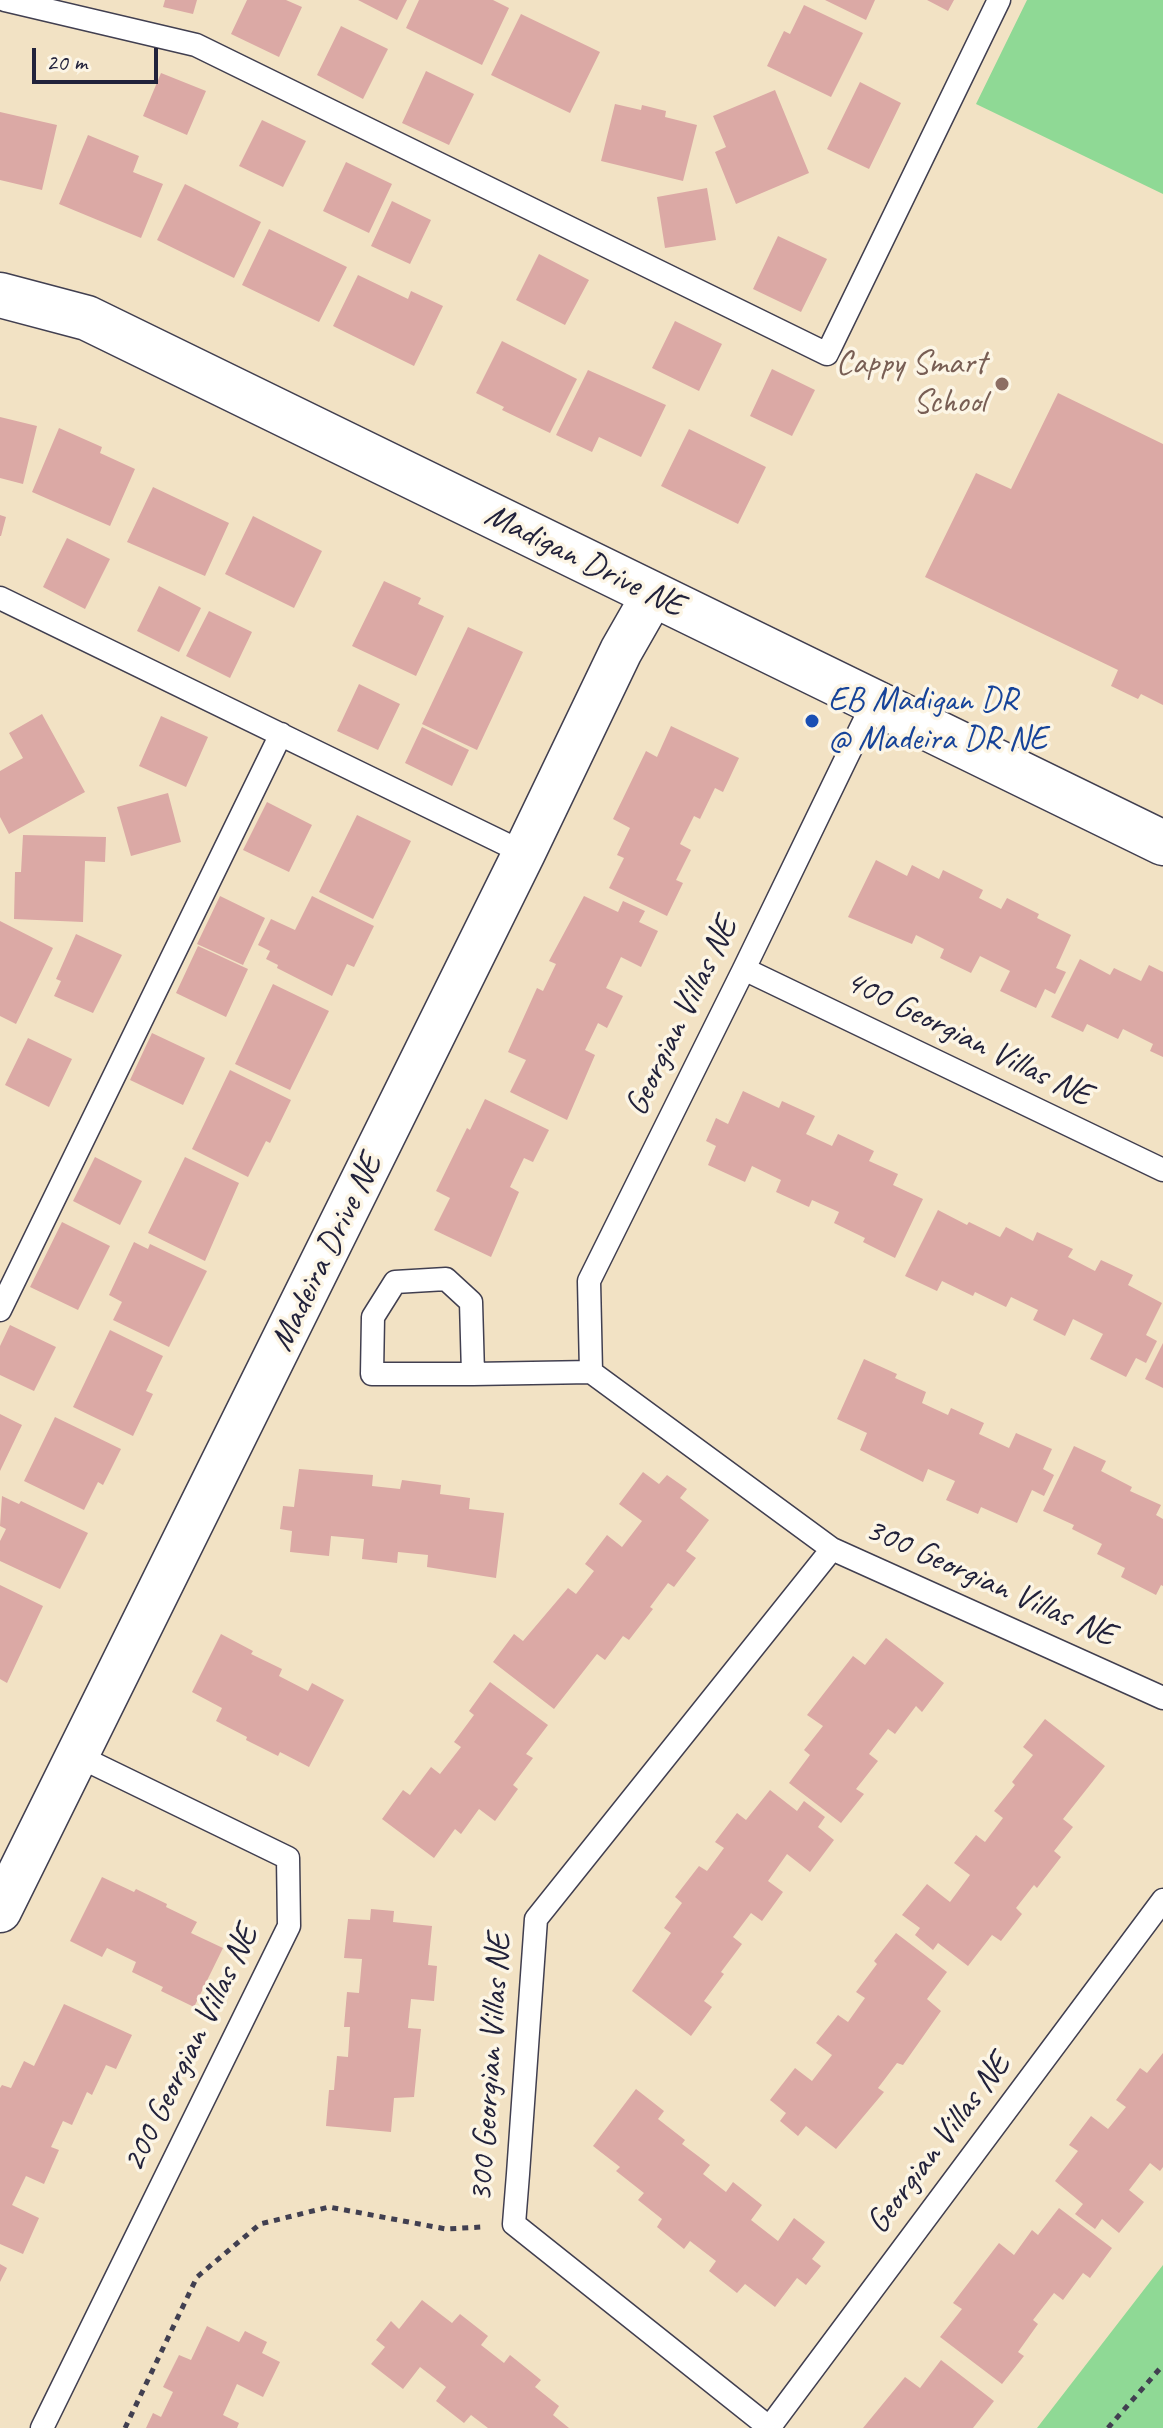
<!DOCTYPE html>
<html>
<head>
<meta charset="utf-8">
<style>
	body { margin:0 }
	#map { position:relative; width:1163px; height:2428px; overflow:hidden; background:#f2e2c4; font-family:Caveat,sans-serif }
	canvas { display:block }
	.scale { position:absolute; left:32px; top:48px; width:126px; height:36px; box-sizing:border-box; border:4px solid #22223b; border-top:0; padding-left:10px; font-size:24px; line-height:28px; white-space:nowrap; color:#22223b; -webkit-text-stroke:6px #fcf5e5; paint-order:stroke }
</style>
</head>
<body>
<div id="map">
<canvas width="1163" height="2428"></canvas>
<div class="scale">20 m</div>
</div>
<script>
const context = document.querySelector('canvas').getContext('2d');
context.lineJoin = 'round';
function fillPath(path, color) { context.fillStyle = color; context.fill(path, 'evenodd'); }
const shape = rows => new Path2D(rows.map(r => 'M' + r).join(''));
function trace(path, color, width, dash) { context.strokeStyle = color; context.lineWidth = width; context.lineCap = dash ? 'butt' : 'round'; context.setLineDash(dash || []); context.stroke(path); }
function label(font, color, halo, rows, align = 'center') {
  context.font = font + ' Caveat,sans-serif'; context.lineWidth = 7; context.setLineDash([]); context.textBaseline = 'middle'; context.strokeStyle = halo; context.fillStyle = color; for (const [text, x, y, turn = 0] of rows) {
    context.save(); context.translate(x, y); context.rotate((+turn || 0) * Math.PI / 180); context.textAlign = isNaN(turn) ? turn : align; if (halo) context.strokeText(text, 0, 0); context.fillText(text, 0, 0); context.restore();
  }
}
fillPath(shape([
	[1027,0,1163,0,1163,194,976,104],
	[1163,2265,1163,2428,1037,2428]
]), '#8fd995');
fillPath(shape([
	[165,0,197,0,193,14,163,7],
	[247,0,286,0,302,7,279,57,231,34],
	[358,0,407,0,397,20],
	[419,0,493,0,509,8,482,65,406,28],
	[825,0,875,0,866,20],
	[927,0,954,0,948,11],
	[804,5,863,33,831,97,767,66,784,31,790,34],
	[521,14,600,52,570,113,491,75],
	[341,26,388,49,363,99,317,75],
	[426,71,474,94,449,145,402,123],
	[161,73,206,91,187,135,143,116],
	[860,82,901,103,869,169,827,149],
	[775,90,809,173,736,204,715,152,726,147,713,116],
	[615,104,641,110,642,105,666,111,665,117,697,125,683,181,601,161],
	[0,112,57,125,42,190,0,180],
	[262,120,306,141,283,187,239,166],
	[88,135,139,156,133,172,163,184,141,238,59,204],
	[346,162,392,184,369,233,323,211],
	[185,184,261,222,234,278,157,240],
	[707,188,716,240,665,248,657,197],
	[392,201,431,220,410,264,371,246],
	[269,229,347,267,319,322,242,285],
	[778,236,827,259,801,312,753,289],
	[539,254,589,280,565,325,516,300],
	[358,275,408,299,411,291,443,306,414,366,333,326],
	[675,321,722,344,699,391,652,368],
	[502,341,577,379,550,433,502,410,504,407,476,393],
	[772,369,815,390,792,436,750,416],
	[588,370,666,405,641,457,599,437,592,452,556,435],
	[1058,393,1163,444,1163,705,1141,694,1138,699,1111,686,1118,670,925,577,976,473,1011,489],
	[0,417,37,426,23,484,0,478],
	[59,428,102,447,100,453,135,469,110,526,32,492],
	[689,429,766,467,738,524,661,486],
	[153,487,229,523,205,576,127,542],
	[0,515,6,517,1,536,0,536],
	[253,516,322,551,294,608,225,574],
	[67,538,110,559,85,609,43,587],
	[384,581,421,598,418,604,444,616,416,676,352,646],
	[159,586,201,608,179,652,137,631],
	[209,611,252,632,230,678,186,656],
	[468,627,523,652,477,750,422,724],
	[359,684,400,704,378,750,337,731],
	[42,714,85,792,9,834,0,817,0,771,23,758,9,733],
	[161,716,208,737,186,787,139,766],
	[671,726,739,758,723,792,715,788,700,819,694,816,680,844,691,850,676,880,683,883,667,916,609,888,624,858,617,855,630,828,613,819,646,751,657,757],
	[422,727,469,750,452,786,405,763],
	[168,793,181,842,131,856,117,807],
	[267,802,312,825,289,872,243,850],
	[357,815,411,841,373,919,319,892],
	[23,835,106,837,105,862,85,861,83,922,14,919,15,872,21,872],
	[876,860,907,876,912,865,939,879,943,870,983,890,979,898,1001,909,1007,898,1039,914,1037,918,1071,935,1056,968,1066,972,1055,994,1045,989,1036,1008,1000,991,1010,971,980,956,971,973,940,958,944,949,916,935,912,944,848,917],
	[220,896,265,918,243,965,197,944],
	[312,896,374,926,354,967,347,964,332,996,277,968,278,965,266,959,270,951,258,945,271,919,295,930],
	[584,896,618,912,623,901,645,911,639,922,658,931,641,967,621,957,606,988,623,996,607,1028,598,1023,585,1050,595,1055,567,1120,510,1092,526,1060,508,1052,537,988,543,991,556,964,549,961],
	[0,921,53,948,16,1024,0,1016],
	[76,934,122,955,93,1013,54,996,61,981,56,979],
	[198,946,248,969,226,1017,176,993],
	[1080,959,1110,975,1114,968,1141,981,1149,965,1163,972,1163,1057,1150,1051,1153,1044,1123,1029,1118,1039,1087,1024,1083,1032,1051,1017],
	[273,984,329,1011,290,1090,235,1064],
	[152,1033,205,1058,183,1105,130,1080],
	[28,1038,72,1059,49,1107,5,1085],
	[230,1070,291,1100,270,1143,266,1141,248,1177,192,1149],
	[743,1091,779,1108,782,1101,815,1116,806,1134,832,1146,838,1134,874,1151,869,1161,898,1174,893,1185,923,1199,895,1258,863,1242,865,1238,834,1223,839,1212,812,1200,809,1207,776,1192,781,1180,752,1166,745,1182,708,1165,716,1146,706,1141,716,1118,728,1124],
	[485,1099,549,1130,533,1162,524,1158,510,1187,519,1192,491,1257,434,1230,450,1198,436,1191,467,1128,470,1130],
	[95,1157,142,1181,120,1225,73,1201],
	[185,1157,239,1183,205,1261,148,1233],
	[938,1210,967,1225,969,1222,1000,1237,1006,1227,1033,1241,1037,1232,1073,1249,1068,1257,1095,1271,1101,1260,1133,1275,1128,1285,1162,1303,1146,1335,1157,1341,1146,1363,1136,1358,1126,1377,1090,1359,1103,1334,1073,1319,1065,1336,1033,1320,1038,1310,1011,1297,1006,1307,975,1292,973,1296,942,1281,937,1291,905,1276],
	[62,1222,110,1246,78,1310,30,1287],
	[134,1242,148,1249,150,1244,207,1271,169,1347,113,1320,122,1302,109,1295],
	[10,1325,56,1347,34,1391,0,1375,0,1346],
	[110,1330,163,1356,146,1391,153,1394,133,1436,73,1407],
	[1163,1343,1163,1388,1145,1379],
	[864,1359,897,1374,895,1378,926,1392,922,1403,948,1415,951,1408,984,1423,979,1434,1009,1448,1016,1433,1052,1449,1043,1469,1054,1475,1044,1496,1032,1490,1017,1523,981,1507,978,1514,946,1500,955,1481,928,1469,923,1482,860,1450,867,1433,837,1419],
	[0,1414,22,1425,0,1471],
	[55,1417,121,1449,103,1485,98,1482,84,1510,24,1481],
	[1074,1446,1106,1461,1101,1471,1132,1487,1130,1491,1161,1505,1156,1515,1163,1519,1163,1586,1161,1585,1156,1595,1121,1577,1125,1568,1097,1554,1102,1544,1072,1529,1074,1525,1043,1511],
	[299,1469,373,1475,372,1486,400,1489,402,1480,441,1485,440,1494,470,1498,469,1509,504,1513,496,1578,427,1567,428,1555,398,1552,397,1563,362,1559,364,1539,331,1536,329,1556,290,1552,292,1531,280,1529,283,1506,294,1507],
	[643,1472,659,1484,667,1475,687,1489,680,1498,709,1520,686,1551,696,1558,674,1587,668,1583,650,1607,653,1609,629,1640,623,1636,605,1660,597,1654,554,1709,493,1662,514,1634,523,1641,568,1588,576,1594,594,1571,585,1564,607,1535,622,1547,642,1521,619,1504],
	[2,1496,19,1504,21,1501,88,1533,60,1589,0,1561,0,1541,6,1529,0,1526],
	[0,1585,43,1606,7,1683,0,1679],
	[221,1634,253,1651,251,1654,282,1669,279,1676,308,1691,312,1683,344,1700,309,1767,280,1752,278,1756,246,1740,247,1737,216,1721,222,1708,192,1692],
	[886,1638,944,1683,922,1712,916,1706,895,1734,888,1729,869,1754,878,1761,856,1789,864,1794,841,1823,789,1783,810,1755,804,1750,823,1726,807,1715,853,1656,865,1665],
	[490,1682,548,1725,526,1754,533,1758,513,1785,518,1789,495,1821,479,1809,461,1834,455,1829,434,1858,382,1819,403,1790,410,1795,431,1767,440,1774,461,1747,454,1742,474,1715,469,1711],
	[1045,1719,1105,1766,1063,1819,1073,1827,1054,1851,1061,1857,1037,1888,1034,1885,1016,1908,1022,1914,1001,1941,992,1935,968,1966,938,1943,933,1950,915,1935,920,1928,902,1915,927,1884,950,1902,970,1875,954,1863,976,1835,985,1842,1003,1818,994,1811,1015,1785,1012,1782,1033,1755,1023,1747],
	[770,1790,797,1811,804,1801,825,1817,818,1827,834,1840,810,1872,787,1854,768,1881,783,1892,762,1921,751,1913,733,1937,742,1944,721,1972,724,1974,704,2001,712,2007,691,2036,632,1991,671,1933,664,1928,682,1903,675,1897,699,1866,707,1871,724,1848,715,1842,737,1813,746,1820],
	[102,1877,134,1892,136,1889,167,1904,166,1907,197,1922,191,1933,223,1948,194,2007,161,1991,163,1987,132,1972,136,1962,107,1948,102,1957,70,1941],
	[371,1909,394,1911,393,1922,432,1926,428,1965,437,1966,434,2001,411,1999,408,2028,421,2029,414,2097,394,2098,391,2132,326,2126,329,2090,334,2090,337,2056,348,2057,350,2027,344,2027,347,1992,359,1993,362,1959,344,1958,348,1919,370,1920],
	[896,1933,947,1972,927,1999,941,2011,903,2065,897,2063,878,2088,884,2092,836,2149,806,2126,798,2136,780,2121,786,2113,770,2100,795,2068,812,2081,832,2055,816,2043,838,2015,848,2022,865,1998,856,1992,877,1964,874,1961],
	[64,2004,132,2035,116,2069,106,2065,92,2095,87,2092,72,2125,63,2121,51,2147,59,2150,44,2184,26,2176,12,2205,39,2218,23,2254,0,2244,0,2088,2,2085,11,2088,24,2061,34,2066],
	[1163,2053,1163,2167,1160,2171,1150,2163,1129,2190,1144,2202,1119,2233,1102,2219,1095,2229,1075,2214,1083,2204,1055,2181,1078,2151,1069,2145,1091,2116,1108,2129,1126,2107,1116,2100,1140,2068,1147,2073],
	[636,2089,664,2111,658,2119,685,2140,682,2144,710,2165,703,2174,726,2192,733,2182,762,2205,751,2220,778,2241,794,2218,825,2242,812,2259,821,2266,806,2285,797,2278,775,2307,745,2284,737,2293,709,2271,716,2261,690,2241,684,2249,657,2227,662,2219,638,2200,644,2193,616,2171,620,2167,593,2146],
	[1059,2208,1112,2248,1090,2278,1083,2273,1063,2300,1054,2293,1033,2320,1038,2324,1018,2352,1024,2356,1002,2384,940,2337,962,2309,953,2303,999,2243,1014,2255,1032,2230,1038,2235],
	[0,2264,7,2268,0,2282],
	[422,2300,452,2323,460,2314,488,2336,481,2345,504,2363,510,2355,541,2380,535,2387,559,2406,553,2415,569,2428,488,2428,471,2415,464,2423,436,2401,446,2387,420,2367,403,2389,371,2364,385,2347,376,2340,391,2321,399,2329],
	[207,2326,239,2342,245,2331,267,2342,262,2353,280,2362,263,2397,237,2384,223,2415,239,2423,237,2428,146,2428,153,2413,161,2417,173,2392,163,2387,179,2355,191,2360],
	[941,2360,994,2401,973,2428,863,2428,905,2377,920,2388]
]), '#dba9a5');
const service = shape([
	[5,0,196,45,827,354,999,0],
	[0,598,524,853],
	[744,969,1163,1170],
	[0,1310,281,734],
	[591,1372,589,1281,744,969,874,701],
	[473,1374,471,1302,446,1279,395,1282,373,1317,372,1374,473,1374,591,1372,832,1549,1163,1698],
	[42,2428,289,1926,288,1858,78,1756],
	[769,2428,1163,1900],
	[770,2428,514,2224,518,2174,536,1919,832,1549]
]);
const minor = shape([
	[0,1911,524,853,621,651,653,595]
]);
const tertiary = shape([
	[0,295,87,318,1163,843]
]);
trace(service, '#413f50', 25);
trace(minor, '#413f50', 45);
trace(tertiary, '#413f50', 47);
trace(shape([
	[125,2428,197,2277,260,2224,329,2207,446,2229,481,2227],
	[1108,2428,1163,2365]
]), '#413f50', 5, [6, 6]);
trace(service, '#fff', 22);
trace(minor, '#fff', 42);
trace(tertiary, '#fff', 44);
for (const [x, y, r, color] of [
	[1002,384,8,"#8d6e63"],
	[812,721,8,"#1a4fb4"]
]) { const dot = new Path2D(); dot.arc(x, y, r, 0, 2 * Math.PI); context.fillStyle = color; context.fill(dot); trace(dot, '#fcf5e5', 3); }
label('34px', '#785e54', '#fcf5e5', [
	["Cappy Smart",986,364],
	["School",986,403]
], 'right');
label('34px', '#22223b', '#fcf5e5', [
	["Madigan Drive NE",584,561,26],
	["Georgian Villas NE",682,1017,-64],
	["400 Georgian Villas NE",968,1039,26],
	["Madeira Drive NE",327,1253,-64],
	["300 Georgian Villas NE",990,1583,24],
	["200 Georgian Villas NE",191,2049,-64],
	["300 Georgian Villas NE",491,2068,-86],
	["Georgian Villas NE",939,2144,-53]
]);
label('34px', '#164399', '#fcf5e5', [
	["EB Madigan DR",828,701],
	["@ Madeira DR NE",828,740]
], 'left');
</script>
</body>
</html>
